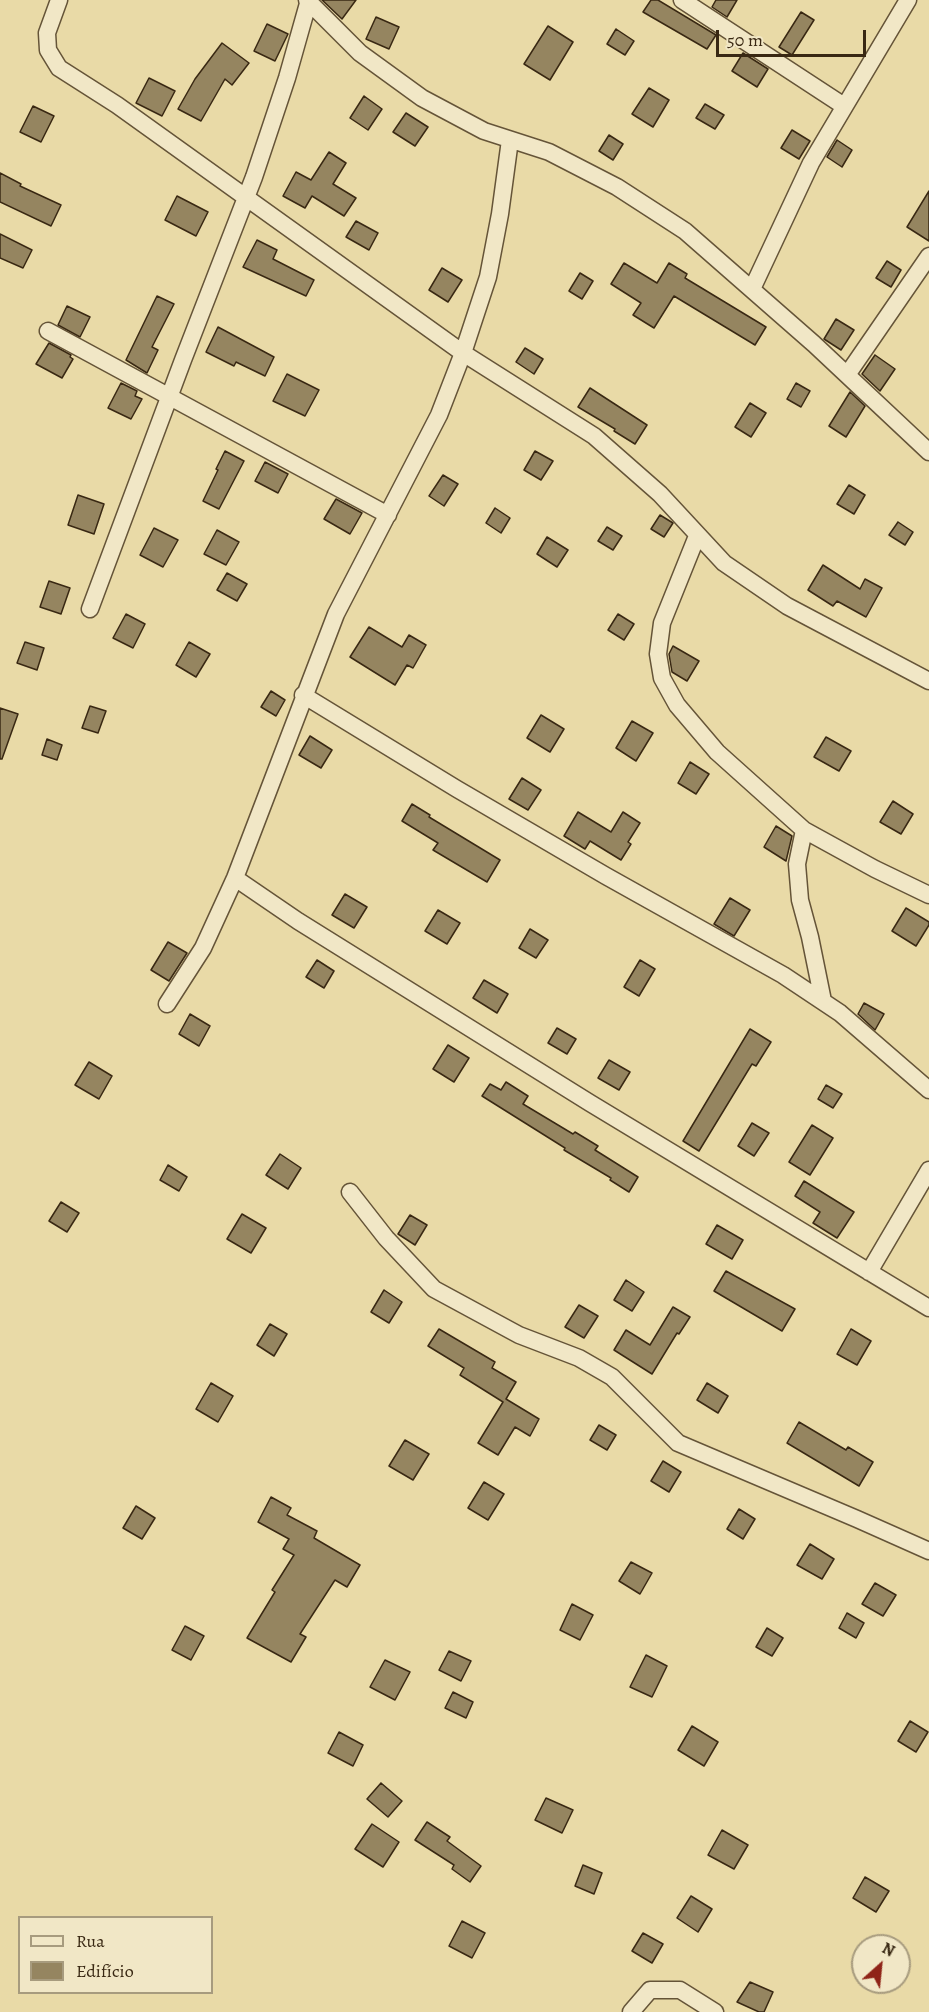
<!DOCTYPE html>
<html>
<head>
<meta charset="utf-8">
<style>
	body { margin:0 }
	#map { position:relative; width:929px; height:2012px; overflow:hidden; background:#e9daa7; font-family:Alegreya,serif }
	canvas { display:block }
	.legend { position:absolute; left:18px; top:1916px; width:195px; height:78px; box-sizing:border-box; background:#f1e7c6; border:2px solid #a79b7e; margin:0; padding:8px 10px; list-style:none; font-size:18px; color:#392813 }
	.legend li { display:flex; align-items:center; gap:12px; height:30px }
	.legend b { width:30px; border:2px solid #a79b7e }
	.north { position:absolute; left:851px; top:1934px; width:60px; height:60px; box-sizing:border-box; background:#f1e7c6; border:2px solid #a79b7e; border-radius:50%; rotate:27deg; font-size:16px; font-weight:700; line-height:24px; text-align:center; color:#392813 }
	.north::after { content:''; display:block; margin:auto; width:21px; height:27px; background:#8f2418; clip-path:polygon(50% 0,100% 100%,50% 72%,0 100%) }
	.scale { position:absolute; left:716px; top:30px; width:150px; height:27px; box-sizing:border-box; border:3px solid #392813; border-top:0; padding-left:8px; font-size:18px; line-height:21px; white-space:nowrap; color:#392813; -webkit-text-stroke:4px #f1e7c6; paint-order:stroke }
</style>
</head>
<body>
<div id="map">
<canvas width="929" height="2012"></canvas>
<ul class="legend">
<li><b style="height:8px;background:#f1e7c6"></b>Rua</li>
<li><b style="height:16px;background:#958560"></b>Edifício</li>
</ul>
<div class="north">N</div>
<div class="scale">50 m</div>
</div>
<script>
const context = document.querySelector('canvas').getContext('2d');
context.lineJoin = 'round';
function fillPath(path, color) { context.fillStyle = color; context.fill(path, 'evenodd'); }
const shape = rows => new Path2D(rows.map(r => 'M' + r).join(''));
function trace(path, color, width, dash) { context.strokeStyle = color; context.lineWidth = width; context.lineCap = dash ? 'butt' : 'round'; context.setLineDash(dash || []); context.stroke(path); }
const building = shape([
	[322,0,356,0,342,19,322,0],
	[651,0,658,0,716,35,707,49,643,12,651,0],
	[716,0,737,0,727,17,712,7,716,0],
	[801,12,814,20,792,55,779,47,801,12],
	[376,17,399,27,389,49,366,39,376,17],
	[267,24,288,34,275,61,254,51,267,24],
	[548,26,573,42,550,80,524,64,548,26],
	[616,29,634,41,625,55,607,44,616,29],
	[222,43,249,63,232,85,225,79,201,121,178,109,195,79,222,43],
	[743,53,768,69,757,87,732,71,743,53],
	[149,78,175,91,162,116,136,103,149,78],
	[649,88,669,100,653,127,632,114,649,88],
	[364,96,382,109,368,130,350,118,364,96],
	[705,104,724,115,715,129,696,118,705,104],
	[33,106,54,116,41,142,20,132,33,106],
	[406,113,428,127,415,146,393,132,406,113],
	[792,130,810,141,799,159,781,148,792,130],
	[609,135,623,144,613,160,599,151,609,135],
	[837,140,852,150,842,167,827,157,837,140],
	[329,152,346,163,333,184,356,198,344,216,312,196,305,208,283,196,296,172,311,180,329,152],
	[0,173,21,184,20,186,61,205,51,226,0,202,0,173],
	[929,191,929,241,907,227,929,191],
	[177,196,208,212,196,236,165,220,177,196],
	[356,221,378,233,369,250,346,237,356,221],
	[0,234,32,250,23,268,0,258,0,234],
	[257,240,277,250,273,259,314,280,306,296,243,267,257,240],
	[887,261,901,270,891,287,876,278,887,261],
	[624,263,657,283,669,263,687,274,685,278,766,327,755,345,674,296,654,328,633,315,641,303,611,284,624,263],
	[442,268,462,280,448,302,429,290,442,268],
	[580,273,593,281,582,299,569,291,580,273],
	[157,296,174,304,152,347,158,350,147,373,126,360,157,296],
	[67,306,90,317,80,337,58,325,67,306],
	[836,319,854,330,841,350,824,339,836,319],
	[218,327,274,357,265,376,236,362,234,366,206,352,218,327],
	[49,343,71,355,70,357,73,359,62,378,36,364,49,343],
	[525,348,543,359,534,374,516,362,525,348],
	[875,355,895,369,880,391,862,374,875,355],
	[287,374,319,390,305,416,273,401,287,374],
	[121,383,137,391,135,396,142,399,131,419,108,408,121,383],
	[796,383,810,391,801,407,787,399,796,383],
	[590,388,647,425,635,444,614,431,615,429,578,407,590,388],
	[850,392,865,406,846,437,829,426,850,392],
	[750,403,766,413,751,437,735,427,750,403],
	[225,451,244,461,219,509,203,501,218,470,216,469,225,451],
	[535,451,553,461,541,480,524,470,535,451],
	[265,462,288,474,278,493,255,481,265,462],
	[443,475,458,484,444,506,429,496,443,475],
	[849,485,865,495,854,514,837,504,849,485],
	[78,495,104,504,94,534,68,525,78,495],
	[336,499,362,513,350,534,324,519,336,499],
	[495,508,510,518,501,533,486,523,495,508],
	[660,515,673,523,664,537,651,529,660,515],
	[898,522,913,532,905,545,889,535,898,522],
	[607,527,622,536,613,550,598,541,607,527],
	[154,528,178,540,163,567,140,555,154,528],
	[217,530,239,542,226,565,204,554,217,530],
	[547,537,568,550,557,567,537,554,547,537],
	[823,565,860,589,865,579,882,588,866,617,837,601,833,606,808,590,823,565],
	[227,573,247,584,237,601,217,590,227,573],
	[49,581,70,588,61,614,40,607,49,581],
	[126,614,145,624,133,648,113,638,126,614],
	[618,614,634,624,624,640,608,630,618,614],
	[369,627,402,647,409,635,426,645,413,668,407,665,395,685,350,657,369,627],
	[25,642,44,648,37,670,17,663,25,642],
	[189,642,210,654,196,677,176,665,189,642],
	[673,646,699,661,687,681,672,672,669,654,673,646],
	[271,691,285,700,276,716,261,707,271,691],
	[90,706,106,711,98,733,82,728,90,706],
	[0,708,18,714,2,759,0,759,0,708],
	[541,715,564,729,550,752,527,738,541,715],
	[632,721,653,733,636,761,616,748,632,721],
	[310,736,332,750,321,768,299,755,310,736],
	[826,737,851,751,839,771,814,757,826,737],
	[47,739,62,745,57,760,42,755,47,739],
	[690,762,709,774,696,794,678,783,690,762],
	[522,778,541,790,528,810,509,799,522,778],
	[893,801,913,814,901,834,880,822,893,801],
	[412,804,430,815,429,817,500,860,487,882,433,850,438,843,402,821,412,804],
	[578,812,611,832,623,812,640,823,628,842,631,844,621,860,590,841,585,849,564,836,578,812],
	[776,826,792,836,786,861,764,847,776,826],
	[345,894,367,907,354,928,332,915,345,894],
	[730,898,750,910,734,936,714,924,730,898],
	[906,908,929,922,929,925,916,946,892,931,906,908],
	[438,910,460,923,447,944,425,931,438,910],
	[530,929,548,940,536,958,519,948,530,929],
	[168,942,187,953,169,981,151,970,168,942],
	[317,960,334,971,324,988,306,977,317,960],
	[640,960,655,969,639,996,624,987,640,960],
	[484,980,508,994,497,1013,473,998,484,980],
	[864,1003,884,1014,875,1030,858,1014,864,1003],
	[190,1014,210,1026,199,1046,179,1034,190,1014],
	[557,1028,576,1039,567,1054,548,1043,557,1028],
	[750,1029,771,1042,756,1066,752,1064,699,1151,683,1141,750,1029],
	[448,1045,469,1058,454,1082,433,1069,448,1045],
	[609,1060,630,1072,619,1090,598,1078,609,1060],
	[89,1062,112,1076,99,1099,75,1085,89,1062],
	[506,1082,528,1096,523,1104,573,1134,575,1132,598,1146,595,1150,638,1177,629,1192,610,1180,611,1178,564,1150,565,1148,482,1096,490,1084,501,1090,506,1082],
	[826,1085,842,1094,833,1108,818,1099,826,1085],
	[752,1123,769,1133,754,1156,738,1146,752,1123],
	[812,1125,833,1138,810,1175,789,1162,812,1125],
	[280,1154,301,1168,288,1189,266,1175,280,1154],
	[168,1165,187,1177,179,1191,160,1180,168,1165],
	[804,1181,854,1212,837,1238,813,1223,820,1212,795,1196,804,1181],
	[61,1202,79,1213,67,1232,49,1221,61,1202],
	[242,1214,266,1228,251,1253,227,1239,242,1214],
	[410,1215,427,1225,415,1245,398,1234,410,1215],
	[717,1225,743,1240,732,1259,706,1244,717,1225],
	[726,1271,795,1309,782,1331,714,1291,726,1271],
	[626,1280,644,1292,632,1311,614,1300,626,1280],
	[384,1290,402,1302,389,1323,371,1312,384,1290],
	[579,1305,598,1316,584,1338,565,1327,579,1305],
	[673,1307,690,1317,679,1334,677,1333,652,1374,614,1350,626,1330,650,1345,673,1307],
	[270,1324,287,1334,274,1356,257,1345,270,1324],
	[439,1329,495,1362,492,1368,516,1382,506,1399,539,1419,530,1436,515,1427,498,1455,478,1443,503,1402,460,1375,464,1368,428,1346,439,1329],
	[851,1329,871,1341,857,1365,837,1354,851,1329],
	[211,1383,233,1396,218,1422,196,1409,211,1383],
	[707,1383,728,1396,718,1413,697,1400,707,1383],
	[799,1422,846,1450,848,1447,873,1462,859,1486,787,1443,799,1422],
	[599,1425,616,1435,607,1450,590,1440,599,1425],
	[405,1440,429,1454,413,1480,389,1466,405,1440],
	[663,1461,681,1472,669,1492,651,1481,663,1461],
	[484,1482,504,1494,488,1520,468,1508,484,1482],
	[271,1497,291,1508,287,1515,317,1531,314,1538,360,1565,347,1587,335,1580,300,1634,306,1637,291,1662,247,1638,275,1592,272,1590,294,1555,283,1549,289,1539,258,1522,271,1497],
	[136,1506,155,1518,142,1539,123,1528,136,1506],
	[739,1509,755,1519,743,1539,727,1529,739,1509],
	[810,1544,834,1559,822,1579,797,1565,810,1544],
	[631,1562,652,1573,640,1594,619,1581,631,1562],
	[875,1583,896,1595,883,1616,862,1604,875,1583],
	[572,1604,593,1615,580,1640,560,1630,572,1604],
	[847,1613,864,1623,856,1638,839,1628,847,1613],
	[185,1626,204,1636,191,1660,172,1650,185,1626],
	[767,1628,783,1638,772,1656,756,1647,767,1628],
	[449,1651,471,1661,461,1681,439,1670,449,1651],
	[646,1655,667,1666,652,1697,630,1687,646,1655],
	[385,1660,410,1672,395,1700,370,1687,385,1660],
	[453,1692,473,1702,466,1718,445,1708,453,1692],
	[910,1721,928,1732,916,1752,898,1741,910,1721],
	[692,1726,718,1742,704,1766,678,1750,692,1726],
	[339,1732,363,1745,353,1766,328,1753,339,1732],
	[381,1783,402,1801,388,1817,367,1799,381,1783],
	[546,1798,573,1810,562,1833,535,1820,546,1798],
	[427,1822,450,1837,447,1841,481,1866,470,1882,452,1869,454,1865,415,1840,427,1822],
	[372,1824,399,1842,383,1867,355,1849,372,1824],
	[722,1830,748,1845,734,1869,708,1855,722,1830],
	[583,1865,602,1873,594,1894,575,1886,583,1865],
	[865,1877,889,1891,876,1912,853,1898,865,1877],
	[691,1896,712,1909,698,1932,677,1918,691,1896],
	[462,1921,485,1933,472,1958,449,1946,462,1921],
	[643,1933,663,1944,652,1963,632,1951,643,1933],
	[750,1982,773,1992,764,2012,759,2012,737,2002,750,1982]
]);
fillPath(building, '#958560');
trace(building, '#392813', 1.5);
const street = shape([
	[59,0,47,33,48,50,59,68,117,105,463,353,594,436,660,494,724,563,787,606,929,681],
	[307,0,360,53,422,98,484,131,549,152,617,187,685,231,814,344,929,452],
	[682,0,844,106],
	[752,289,811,163,908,0],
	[48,331,388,515],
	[847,375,929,256],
	[697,536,662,623,658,654,662,678,677,705,717,752,804,830,875,869,929,895],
	[90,609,183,360,254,177,287,78,309,0],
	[303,695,457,789,606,876,783,975,840,1013,929,1090],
	[804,830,797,864,800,900,810,937,823,1001],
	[235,878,298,921,590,1103,929,1308],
	[167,1004,203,948,235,878,336,614,439,415,463,353,488,277,500,214,510,140],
	[350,1192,386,1238,434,1289,519,1335,579,1358,612,1377,678,1443,857,1519,929,1551],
	[869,1272,929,1170],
	[631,2012,650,1990,680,1990,715,2012]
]);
trace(street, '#655438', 19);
trace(street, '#f1e7c6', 16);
</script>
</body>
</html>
